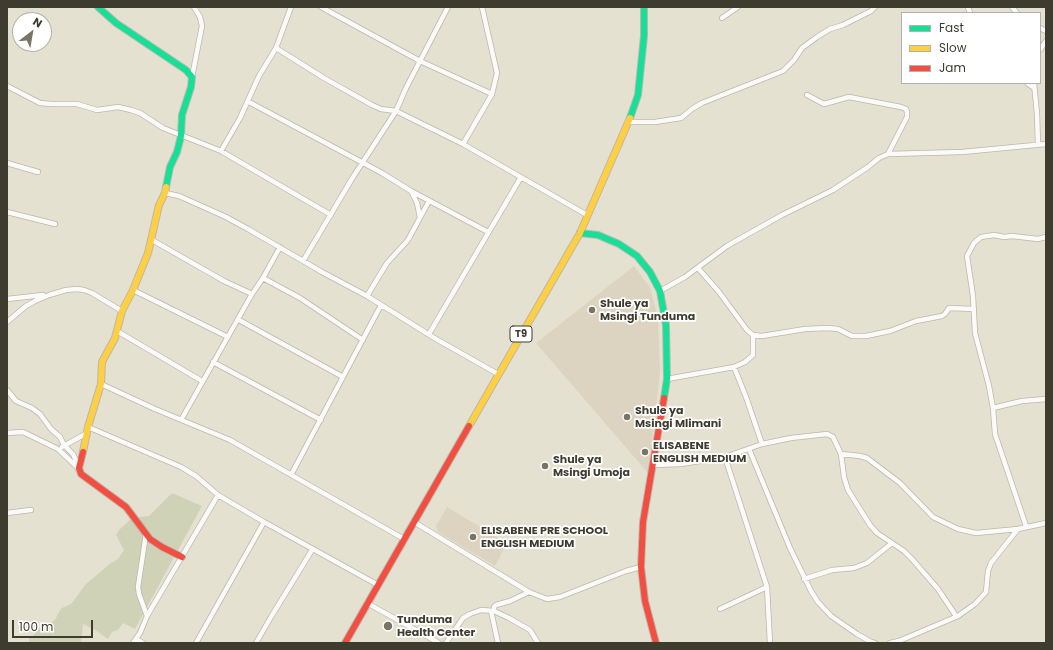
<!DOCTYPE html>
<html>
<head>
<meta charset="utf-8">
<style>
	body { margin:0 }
	#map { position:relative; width:1053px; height:650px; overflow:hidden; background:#e5e1d0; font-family:Poppins,sans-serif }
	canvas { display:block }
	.frame { position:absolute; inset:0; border:8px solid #3e3b2f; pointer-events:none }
	.legend { position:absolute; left:901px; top:12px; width:140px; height:72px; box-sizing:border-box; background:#fff; border:1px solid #b2b1ac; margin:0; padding:5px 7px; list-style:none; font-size:12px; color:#3e3b2f }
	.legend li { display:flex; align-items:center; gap:8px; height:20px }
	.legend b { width:20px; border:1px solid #b2b1ac }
	.north { position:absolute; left:12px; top:12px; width:40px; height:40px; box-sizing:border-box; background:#fff; border:1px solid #b2b1ac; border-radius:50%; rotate:31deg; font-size:11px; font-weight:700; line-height:16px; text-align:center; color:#3e3b2f }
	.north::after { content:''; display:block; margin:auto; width:14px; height:18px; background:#787567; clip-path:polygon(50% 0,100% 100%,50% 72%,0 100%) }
	.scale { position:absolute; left:12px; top:620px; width:81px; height:18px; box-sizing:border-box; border:2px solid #3e3b2f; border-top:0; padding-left:5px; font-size:12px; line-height:14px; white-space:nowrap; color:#3e3b2f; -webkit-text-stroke:3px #fff; paint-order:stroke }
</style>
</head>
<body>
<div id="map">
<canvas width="1053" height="650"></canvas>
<div class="frame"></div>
<ul class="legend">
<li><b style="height:5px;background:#16e098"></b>Fast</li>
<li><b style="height:5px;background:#ffcf43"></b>Slow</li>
<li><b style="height:5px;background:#f24e42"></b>Jam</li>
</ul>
<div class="north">N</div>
<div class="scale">100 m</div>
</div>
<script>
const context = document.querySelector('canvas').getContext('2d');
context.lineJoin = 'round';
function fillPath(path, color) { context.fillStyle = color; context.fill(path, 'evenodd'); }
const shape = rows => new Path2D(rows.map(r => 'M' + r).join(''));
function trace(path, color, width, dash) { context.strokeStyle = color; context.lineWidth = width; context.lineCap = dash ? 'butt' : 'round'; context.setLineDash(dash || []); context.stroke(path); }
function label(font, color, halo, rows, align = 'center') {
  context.font = font + ' Poppins,sans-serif'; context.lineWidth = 3.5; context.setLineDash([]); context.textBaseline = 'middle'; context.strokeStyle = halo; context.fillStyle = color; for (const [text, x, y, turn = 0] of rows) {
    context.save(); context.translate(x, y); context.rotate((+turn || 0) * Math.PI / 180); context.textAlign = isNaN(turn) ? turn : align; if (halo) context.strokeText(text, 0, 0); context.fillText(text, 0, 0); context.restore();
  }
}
fillPath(shape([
	[634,266,650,287,658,319,660,372,648,473,536,343],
	[447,507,507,543,495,566,438,532,436,526]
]), '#dcd3c1');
fillPath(shape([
	[172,493,202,506,135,629,123,623,118,630,112,632,108,639,95,630,83,624,81,643,29,643,29,638,34,635,38,628,44,627,55,620,59,612,62,608,71,604,86,584,111,563,118,559,124,550,116,535,119,530,132,518,149,516]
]), '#d0d2b8');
const street = shape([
	[321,7,420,61,492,94],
	[482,7,497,73,492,94,463,144,587,215],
	[968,7,970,13],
	[1012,7,1017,13],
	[722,18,738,7],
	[1040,28,1046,31],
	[276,48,324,78,372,105,381,109,396,111,463,144],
	[1040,50,1046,41],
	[192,77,202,26,200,17,194,7],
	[1027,83,1034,88],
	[1034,83,1037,114,1038,144],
	[7,86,40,103,51,104,77,104,97,110,118,107,131,110,140,113,163,128,221,151,331,215],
	[807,95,824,104,849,97,901,107,906,109,907,112,907,117,888,154],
	[249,102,382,173,411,191,488,232],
	[628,122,655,122,681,118,692,109,702,103,783,71,794,60,802,48,817,37,830,29,843,25,871,11,875,7],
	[221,151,240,118,259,76,276,48,291,7],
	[7,163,38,172],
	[411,191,417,203,420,217],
	[165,193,179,196,226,217,248,229,322,272,367,296,436,339,498,374],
	[7,212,55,224],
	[152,240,224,281,252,294],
	[303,261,353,177,396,111,406,88,448,7],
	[698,268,719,292,747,330,753,335,762,336,805,329,828,328,838,329,852,336,866,336,890,331,916,321,942,316,945,314,949,308,974,309],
	[263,278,300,298,363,340],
	[133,290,228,337],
	[660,291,685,277,727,246,782,215,833,190,868,167,879,158,888,154,962,152,1046,144],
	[367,296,387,263,408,240,429,201],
	[7,299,43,295],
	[239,320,343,377],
	[7,322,26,306,35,301,49,295,66,290,77,289,84,290,92,293,122,311],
	[117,331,202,381],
	[429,334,521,177],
	[213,362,321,420],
	[734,367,746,397,762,444],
	[667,379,734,367,745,362,753,355,753,335],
	[101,384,155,409,230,440,404,539],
	[7,390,16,401,32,408,40,414,51,429,60,437,64,445,73,454,79,467],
	[993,408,1022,401,1046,399],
	[181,420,252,294,263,278,280,247],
	[88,427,181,467,196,476,218,495,264,522,378,585],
	[7,433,23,432,58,449,78,468],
	[62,447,87,433],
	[749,449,790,548,811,591,818,602,831,616,857,634,871,642,875,643],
	[841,454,844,477,848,490,870,525,877,533,904,551,912,559,938,589,956,616],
	[725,457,767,587,770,643],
	[653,465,681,464,725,457,762,444,791,438,827,434,833,437,841,454,860,456,867,458,900,483,933,517,958,529,976,533,1018,529,1046,523],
	[291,475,381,305],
	[7,513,31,510],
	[414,522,529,592,547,599,560,597,626,571,641,567],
	[1026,526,995,434,993,408,989,386,975,333,973,296,967,256,974,243,981,237,994,235,1004,237,1012,236,1038,239,1046,237],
	[146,534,138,587,139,594,147,616],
	[804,579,832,570,854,568,867,563,892,543],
	[367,603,439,643],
	[720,609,767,587],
	[491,611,498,643],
	[494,611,494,607,496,605,510,601,529,592],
	[136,639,143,643],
	[133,643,140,633,147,616,218,495],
	[196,643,264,522],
	[256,643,271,617,312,550],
	[446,643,463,618,470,614,481,610,494,611,509,618,530,630,538,643],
	[890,643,899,641,958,616,975,604,986,592,988,571,991,563,1018,529]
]);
const fast = shape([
	[98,7,116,23,186,70,192,77,191,87,182,115,181,136,177,152,170,167,166,187],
	[630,118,638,95,644,36,644,7],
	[580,233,598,235,619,244,637,256,650,272,660,291,666,325,667,379,664,398]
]);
const slow = shape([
	[469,426,580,233,630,118],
	[83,452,88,427,101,384,102,362,115,338,122,311,133,290,148,253,159,205,165,193,166,187]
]);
const jam = shape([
	[83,452,79,468,81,474,126,507,150,539,162,547,182,557],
	[345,643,469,426],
	[656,643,645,601,641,567,643,522,664,398]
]);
trace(street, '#bbb8ab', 6);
trace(fast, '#bbb8ab', 8);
trace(slow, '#bbb8ab', 8);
trace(jam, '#bbb8ab', 8);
trace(street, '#fbfaf8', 4.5);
trace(fast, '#16e098', 6);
trace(slow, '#ffcf43', 6);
trace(jam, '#f24e42', 6);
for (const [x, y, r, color] of [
	[592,310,4,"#787567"],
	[627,417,4,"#787567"],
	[645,452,4,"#787567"],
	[545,466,4,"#787567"],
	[473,537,4,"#787567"],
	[388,626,5,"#787567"]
]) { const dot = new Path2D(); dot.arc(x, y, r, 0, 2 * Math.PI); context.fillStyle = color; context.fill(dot); trace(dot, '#fff', 1.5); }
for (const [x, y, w] of [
	[521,334,22]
]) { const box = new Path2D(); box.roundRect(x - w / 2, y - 8, w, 16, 3); context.fillStyle = '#fff'; context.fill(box); trace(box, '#3e3b2f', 1); }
label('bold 10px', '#3e3b2f', null, [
	["T9",521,334]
]);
label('bold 11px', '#3e3b2f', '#fff', [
	["Shule ya",600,304],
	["Msingi Tunduma",600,317],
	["Shule ya",635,411],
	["Msingi Mlimani",635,424],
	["ELISABENE",653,446],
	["ENGLISH MEDIUM",653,459],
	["Shule ya",553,460],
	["Msingi Umoja",553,473],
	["ELISABENE PRE SCHOOL",481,531],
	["ENGLISH MEDIUM",481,544],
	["Tunduma",397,620],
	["Health Center",397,633]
], 'left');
</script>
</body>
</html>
